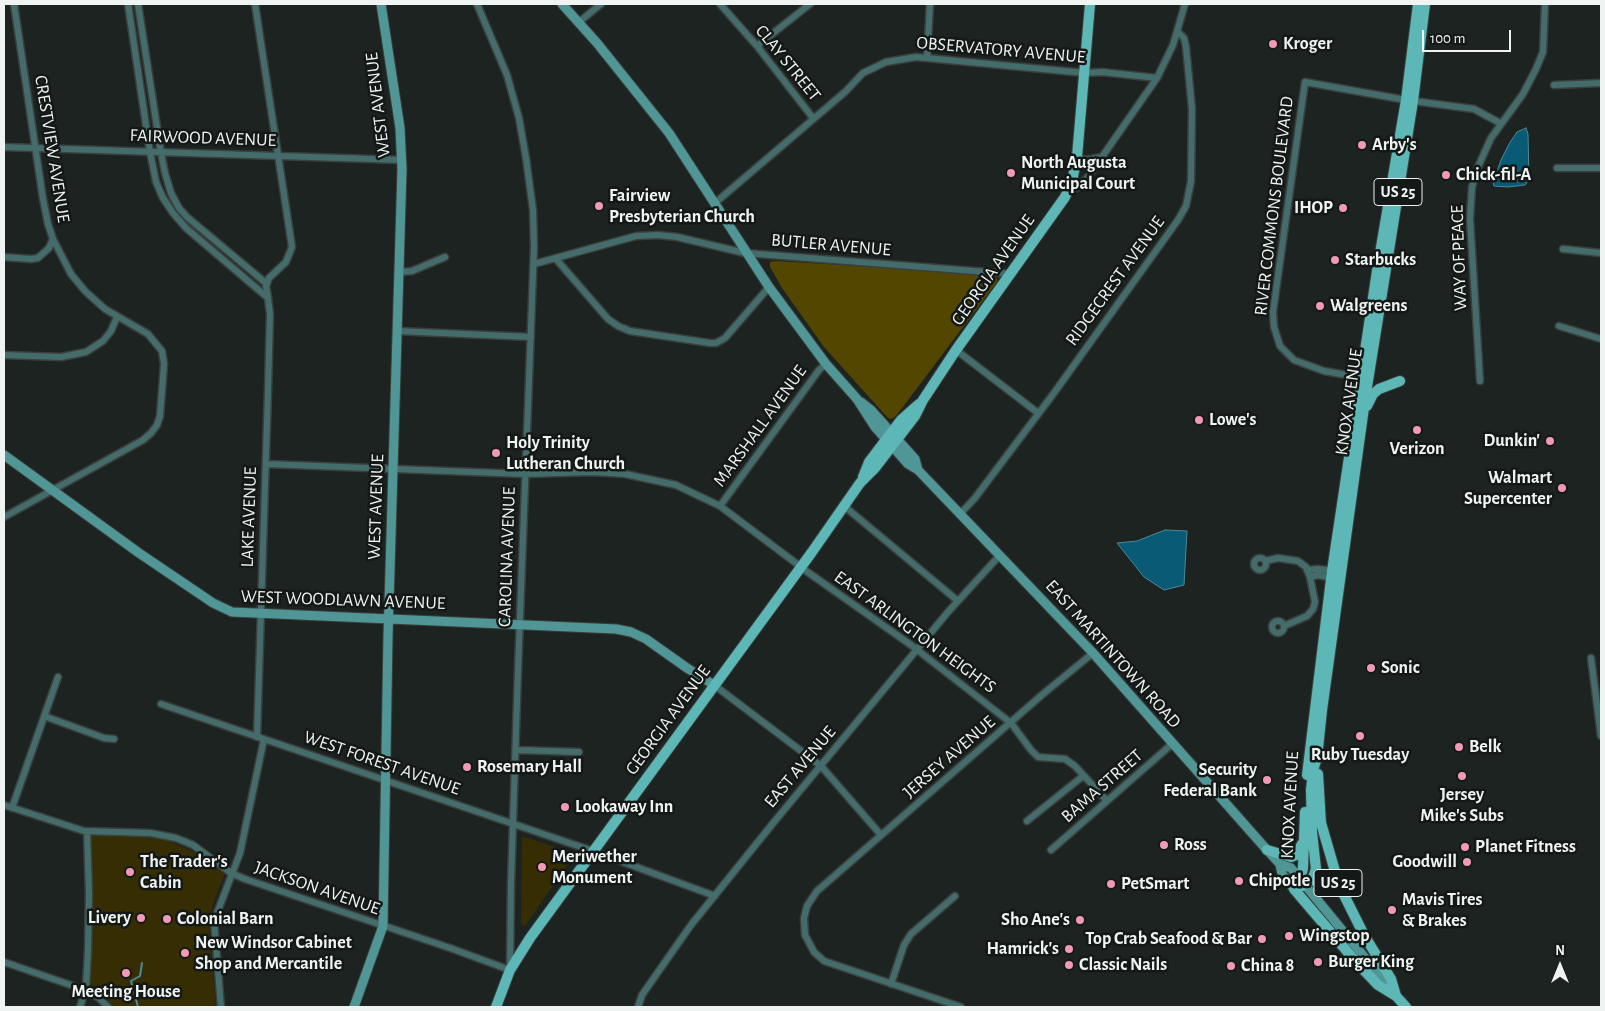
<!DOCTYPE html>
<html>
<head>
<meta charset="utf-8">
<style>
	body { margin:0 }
	#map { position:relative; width:1605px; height:1011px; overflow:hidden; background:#1d2320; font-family:"Alegreya Sans",sans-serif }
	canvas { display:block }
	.frame { position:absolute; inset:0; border:5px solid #eff3f1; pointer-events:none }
	.north { position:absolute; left:1535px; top:941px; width:50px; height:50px; -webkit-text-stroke:4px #141917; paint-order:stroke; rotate:0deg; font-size:14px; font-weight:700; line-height:20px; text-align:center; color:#eff3f1 }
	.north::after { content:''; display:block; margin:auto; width:18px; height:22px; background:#eff3f1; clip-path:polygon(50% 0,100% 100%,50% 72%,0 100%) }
	.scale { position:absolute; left:1422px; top:30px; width:89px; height:22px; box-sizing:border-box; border:2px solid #eff3f1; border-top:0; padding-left:6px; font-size:15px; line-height:18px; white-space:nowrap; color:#eff3f1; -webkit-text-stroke:4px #141917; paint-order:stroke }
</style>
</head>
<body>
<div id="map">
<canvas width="1605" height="1011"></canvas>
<div class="frame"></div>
<div class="north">N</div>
<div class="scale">100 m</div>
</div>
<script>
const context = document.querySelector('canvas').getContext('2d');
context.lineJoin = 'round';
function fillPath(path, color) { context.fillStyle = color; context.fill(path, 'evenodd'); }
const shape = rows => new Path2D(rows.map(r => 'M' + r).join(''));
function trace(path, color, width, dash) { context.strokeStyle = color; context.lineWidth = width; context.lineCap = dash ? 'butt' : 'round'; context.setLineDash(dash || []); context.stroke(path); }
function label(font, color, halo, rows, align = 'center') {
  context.font = font + ' "Alegreya Sans",sans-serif'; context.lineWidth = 5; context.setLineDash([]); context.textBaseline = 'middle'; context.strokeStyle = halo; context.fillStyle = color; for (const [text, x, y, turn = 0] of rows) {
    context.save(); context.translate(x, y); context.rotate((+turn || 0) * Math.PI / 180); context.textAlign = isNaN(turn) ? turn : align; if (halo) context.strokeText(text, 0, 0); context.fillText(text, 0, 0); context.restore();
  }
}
fillPath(shape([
	[89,835,145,836,166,840,196,853,225,873,213,904,209,926,216,1007,114,1007,106,999,89,988,92,911],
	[522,836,575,854,525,926,521,924]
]), '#362e02');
fillPath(shape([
	[776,261,956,272,997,278,997,282,896,416,891,419,888,418,824,347,782,288,770,267,770,262]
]), '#534600');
const water = shape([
	[1526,128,1528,134,1529,180,1525,185,1508,187,1494,186,1493,183,1501,160,1509,144,1517,132,1526,128],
	[1165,530,1187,531,1184,585,1164,590,1144,577,1117,543,1137,541,1165,530]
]);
fillPath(water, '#095a75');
trace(water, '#4e889a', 1);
trace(shape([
	[138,1007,131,981,140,976,142,963]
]), '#4e889a', 2);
const street = shape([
	[128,4,150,152,156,182,163,198,173,213,186,228,268,298,270,314,268,391,257,737],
	[138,4,161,153,165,173,171,193,179,208,187,217,267,284],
	[255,4,292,247,286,262,269,278,266,286,268,297],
	[720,4,757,46,813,118],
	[579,22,601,4],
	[757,46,810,4],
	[927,58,930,4],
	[1554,85,1601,83],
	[4,147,402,160],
	[1077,157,1086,160,1102,157],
	[1557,168,1601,168],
	[1068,191,1078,187,1088,177,1157,78,1173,45,1185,4],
	[715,203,845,92,863,73,886,62,916,57,1085,73,1102,72,1157,78],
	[1563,249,1601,253],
	[4,257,31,259,38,258,49,248,53,239],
	[556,259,608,319,618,326,630,331,710,343,716,343,725,338,769,287],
	[534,264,636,236,658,235,677,237,745,253,1012,274],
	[399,272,412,271,445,257],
	[1559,326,1601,339],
	[397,331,531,337],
	[956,350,1038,413],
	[4,355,61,357,86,352,103,341,111,331,117,317],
	[1364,378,1324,371,1294,360,1280,346,1274,327,1273,312,1305,82,1406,100,1474,109,1500,123],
	[1480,381,1470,219,1472,187,1478,167,1491,138,1523,94,1536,69,1543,52,1545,4],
	[266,464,525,474,593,472,625,474,676,485,720,506,809,573,911,645,1011,723,1031,750,1038,757,1065,759,1075,766,1107,801],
	[720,506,819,370,826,364],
	[844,506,958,601],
	[960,514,975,498,1054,393,1178,220,1186,206,1191,181,1192,109,1186,47,1184,38,1178,32],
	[4,517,143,440,151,433,157,425,160,416,164,364,162,351,148,334,105,309,85,291,71,274,53,239,48,224,43,199,14,4],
	'1254 564a6 6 0 1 1 12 0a6 6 0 1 1-12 0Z',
	[1265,561,1278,558,1298,561,1306,567,1310,577,1315,602,1313,609,1307,616,1284,626],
	[1307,570,1318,569,1335,571],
	[1310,577,1318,575,1333,578],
	'1272 627a6 6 0 1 1 12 0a6 6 0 1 1-12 0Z',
	[1591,658,1601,736],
	[714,685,821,766,881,835],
	[161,704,593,851,715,896],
	[44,716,104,738,114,739],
	[516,750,579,752],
	[4,805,84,831,150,833,176,838,193,845,231,873,245,879,450,948,510,970,511,883,518,670,534,247,533,210,526,158,519,118,507,75,477,4],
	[12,808,58,677],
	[1027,821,1083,776],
	[1051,850,1172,744],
	[4,962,85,990,99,998,108,1007],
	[891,984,904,945,911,934,955,896],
	[80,1007,86,988,88,950,89,894,87,831],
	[221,1007,214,921,240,853,264,739],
	[638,1007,642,995,691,925,774,822,948,612,1000,555],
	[961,1007,824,961,814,952,805,935,804,918,807,906,817,891,824,885,1043,694,1093,653]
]);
const secondary = shape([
	[562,4,597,43,669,133,769,287,826,364,857,399,875,427,908,464,918,470,1093,653,1267,850,1280,864,1291,868,1394,993],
	[861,402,871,410,915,459,918,470],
	[4,455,139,553,213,603,232,612,616,629,631,632,646,639,687,668,714,685],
	[1280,864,1282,874,1294,889],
	[354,1007,383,926,388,636,402,169,400,128,381,4]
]);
const primary = shape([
	[1367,406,1373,394,1379,389,1400,381],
	[863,477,869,462,901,420,919,404],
	[1318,774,1321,823,1339,885,1364,935,1391,979,1396,996],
	[1307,775,1332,571,1377,271,1406,100,1418,4],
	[1267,850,1291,857,1296,855,1302,844],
	[1294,889,1305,885,1312,880,1316,869,1312,832,1311,790,1313,770,1317,758,1322,710,1366,393,1413,101,1425,4],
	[1294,889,1301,876,1303,868,1305,812],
	[1294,889,1357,963,1378,985,1396,996,1406,1007],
	[496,1007,510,970,530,938,812,552,860,483,875,468,915,416,923,400,956,350,1065,197,1072,181,1077,157,1090,4]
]);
trace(street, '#3a403d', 9);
trace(secondary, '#3a403d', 11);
trace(primary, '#3a403d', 12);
trace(street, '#436c6b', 6);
trace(secondary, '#519696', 9);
trace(primary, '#5cb7b6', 10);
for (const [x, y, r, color] of [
	[1273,44,5,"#f09ab5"],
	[1362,145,5,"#f09ab5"],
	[1011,173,5,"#f09ab5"],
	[1446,175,5,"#f09ab5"],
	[599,206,5,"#f09ab5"],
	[1343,208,5,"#f09ab5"],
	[1335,260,5,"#f09ab5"],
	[1320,306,5,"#f09ab5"],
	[1199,420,5,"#f09ab5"],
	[1417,430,5,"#f09ab5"],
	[1550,441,5,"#f09ab5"],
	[496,453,5,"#f09ab5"],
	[1562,488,5,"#f09ab5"],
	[1371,668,5,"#f09ab5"],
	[1360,736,5,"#f09ab5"],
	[1459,747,5,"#f09ab5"],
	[467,767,5,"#f09ab5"],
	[1462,776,5,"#f09ab5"],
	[1267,780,5,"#f09ab5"],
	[565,807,5,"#f09ab5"],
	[1164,845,5,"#f09ab5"],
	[1465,847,5,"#f09ab5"],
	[1467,862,5,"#f09ab5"],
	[542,867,5,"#f09ab5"],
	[130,872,5,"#f09ab5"],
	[1239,881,5,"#f09ab5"],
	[1111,884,5,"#f09ab5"],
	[1392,910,5,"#f09ab5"],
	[141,918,5,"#f09ab5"],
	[167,919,5,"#f09ab5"],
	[1080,920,5,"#f09ab5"],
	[1289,936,5,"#f09ab5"],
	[1262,939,5,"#f09ab5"],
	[1069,949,5,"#f09ab5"],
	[185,953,5,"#f09ab5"],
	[1318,962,5,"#f09ab5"],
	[1069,965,5,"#f09ab5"],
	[1231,966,5,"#f09ab5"],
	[126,973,5,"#f09ab5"]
]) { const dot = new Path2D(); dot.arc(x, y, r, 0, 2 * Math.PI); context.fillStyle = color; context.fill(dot); trace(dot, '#141917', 2); }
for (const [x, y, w] of [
	[1398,192,48],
	[1338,883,48]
]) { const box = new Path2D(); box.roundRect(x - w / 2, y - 13.5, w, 27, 4); context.fillStyle = '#141917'; context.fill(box); trace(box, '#eff3f1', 1); }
label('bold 16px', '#eff3f1', null, [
	["US 25",1398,192],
	["US 25",1338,883]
]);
label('bold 18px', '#eff3f1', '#141917', [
	["Kroger",1283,44],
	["Arby's",1372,145],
	["North Augusta",1021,163],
	["Municipal Court",1021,184],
	["Chick-fil-A",1456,175],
	["Fairview",609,196],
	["Presbyterian Church",609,217],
	["IHOP",1333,208,"right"],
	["Starbucks",1345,260],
	["Walgreens",1330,306],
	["Lowe's",1209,420],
	["Dunkin'",1540,441,"right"],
	["Holy Trinity",506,443],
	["Lutheran Church",506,464],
	["Verizon",1417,449,"center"],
	["Walmart",1552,478,"right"],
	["Supercenter",1552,499,"right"],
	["Sonic",1381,668],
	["Belk",1469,747],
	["Ruby Tuesday",1360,755,"center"],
	["Rosemary Hall",477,767],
	["Security",1257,770,"right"],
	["Federal Bank",1257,791,"right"],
	["Jersey",1462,795,"center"],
	["Mike's Subs",1462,816,"center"],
	["Lookaway Inn",575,807],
	["Ross",1174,845],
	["Planet Fitness",1475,847],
	["Meriwether",552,857],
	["Monument",552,878],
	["The Trader's",140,862],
	["Cabin",140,883],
	["Goodwill",1457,862,"right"],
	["Chipotle",1249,881],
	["PetSmart",1121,884],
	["Mavis Tires",1402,900],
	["& Brakes",1402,921],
	["Livery",131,918,"right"],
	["Colonial Barn",177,919],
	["Sho Ane's",1070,920,"right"],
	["Wingstop",1299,936],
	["Top Crab Seafood & Bar",1252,939,"right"],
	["New Windsor Cabinet",195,943],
	["Shop and Mercantile",195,964],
	["Hamrick's",1059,949,"right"],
	["Burger King",1328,962],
	["Classic Nails",1079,965],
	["China 8",1241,966],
	["Meeting House",126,992,"center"]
], 'left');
label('18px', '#eff3f1', '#141917', [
	["OBSERVATORY AVENUE",1001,50,5],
	["CLAY STREET",788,63,51],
	["WEST AVENUE",378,105,-97],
	["FAIRWOOD AVENUE",203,138,2],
	["CRESTVIEW AVENUE",52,149,81],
	["RIVER COMMONS BOULEVARD",1274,206,-83],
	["BUTLER AVENUE",831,245,5],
	["WAY OF PEACE",1459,258,-92],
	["GEORGIA AVENUE",993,270,-55],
	["RIDGECREST AVENUE",1115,281,-54],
	["KNOX AVENUE",1349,402,-82],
	["MARSHALL AVENUE",760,426,-54],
	["WEST AVENUE",376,507,-88],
	["LAKE AVENUE",249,517,-88],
	["CAROLINA AVENUE",507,557,-88],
	["WEST WOODLAWN AVENUE",343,600,2],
	["EAST ARLINGTON HEIGHTS",915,632,36],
	["EAST MARTINTOWN ROAD",1113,654,48],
	["GEORGIA AVENUE",668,720,-54],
	["JERSEY AVENUE",949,757,-41],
	["WEST FOREST AVENUE",382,763,19],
	["EAST AVENUE",800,767,-50],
	["BAMA STREET",1102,786,-41],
	["KNOX AVENUE",1290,805,-87],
	["JACKSON AVENUE",317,888,19]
]);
</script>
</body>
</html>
